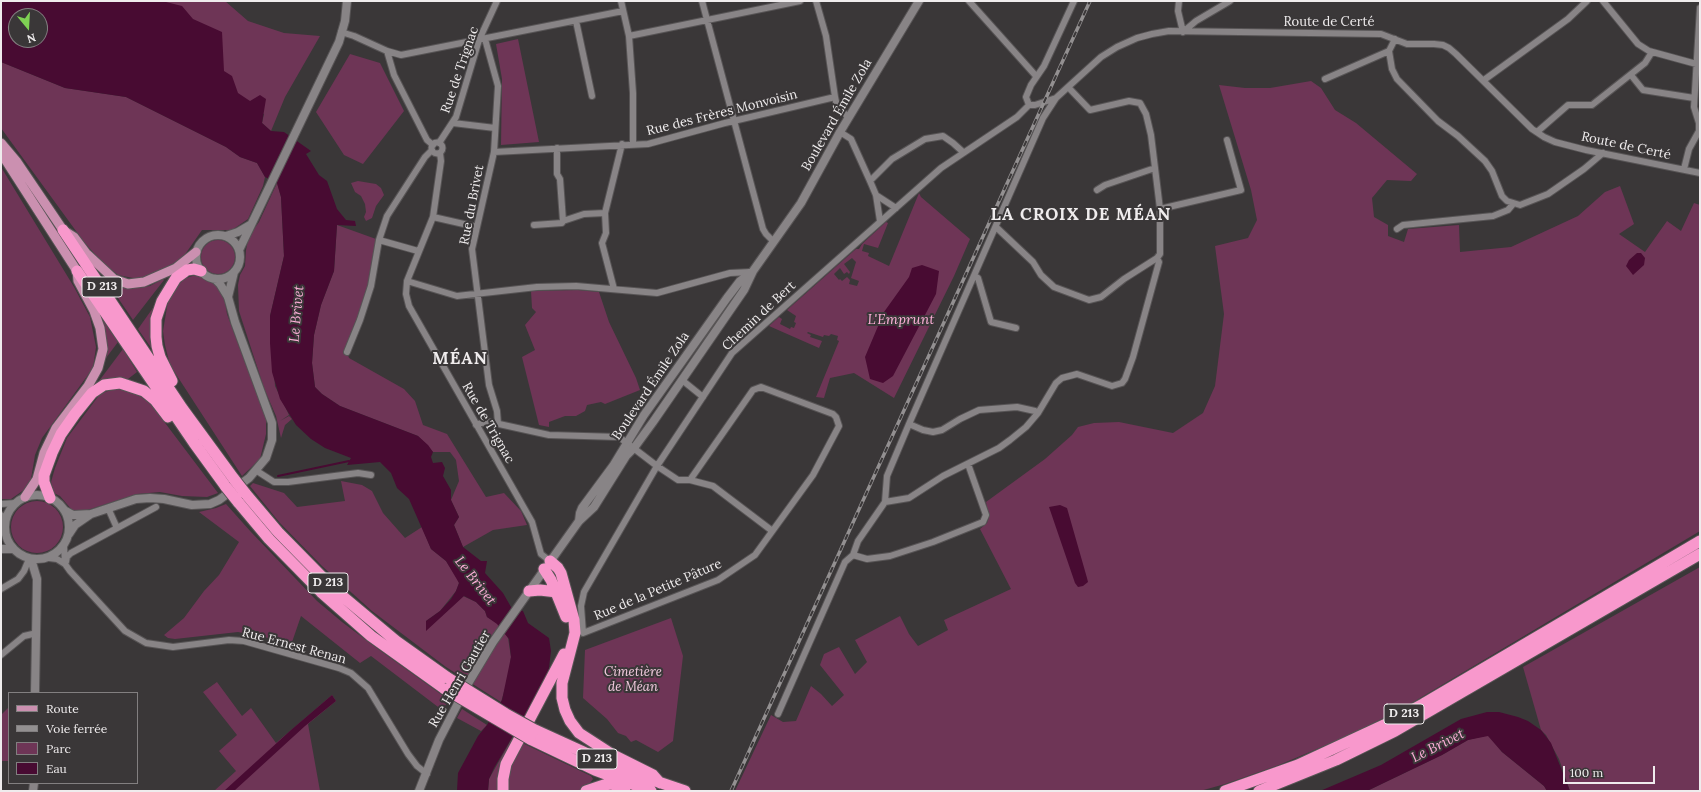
<!DOCTYPE html>
<html>
<head>
<meta charset="utf-8">
<style>
	body { margin:0 }
	#map { position:relative; width:1701px; height:792px; overflow:hidden; background:#3a3738; font-family:Lora,serif }
	canvas { display:block }
	.frame { position:absolute; inset:0; border:2px solid #efeced; pointer-events:none }
	.legend { position:absolute; left:8px; top:692px; width:130px; height:92px; box-sizing:border-box; background:#3a3738; border:1px solid #827f80; margin:0; padding:5px 7px; list-style:none; font-size:12px; color:#efeced }
	.legend li { display:flex; align-items:center; gap:8px; height:20px }
	.legend b { width:20px; border:1px solid #827f80 }
	.north { position:absolute; left:8px; top:8px; width:40px; height:40px; box-sizing:border-box; background:#3a3738; border:1px solid #827f80; border-radius:50%; rotate:162deg; font-size:11px; font-weight:700; line-height:16px; text-align:center; color:#efeced }
	.north::after { content:''; display:block; margin:auto; width:14px; height:18px; background:#7ed153; clip-path:polygon(50% 0,100% 100%,50% 72%,0 100%) }
	.scale { position:absolute; left:1563px; top:766px; width:92px; height:18px; box-sizing:border-box; border:2px solid #efeced; border-top:0; padding-left:5px; font-size:12px; line-height:14px; white-space:nowrap; color:#efeced; -webkit-text-stroke:3px #3a3738; paint-order:stroke }
</style>
</head>
<body>
<div id="map">
<canvas width="1701" height="792"></canvas>
<div class="frame"></div>
<ul class="legend">
<li><b style="height:5px;background:#cb90b0"></b>Route</li>
<li><b style="height:5px;background:#939091"></b>Voie ferrée</li>
<li><b style="height:11px;background:#6e3556"></b>Parc</li>
<li><b style="height:11px;background:#480b32"></b>Eau</li>
</ul>
<div class="north">N</div>
<div class="scale">100 m</div>
</div>
<script>
const context = document.querySelector('canvas').getContext('2d');
context.lineJoin = 'round';
function fillPath(path, color) { context.fillStyle = color; context.fill(path, 'evenodd'); }
const shape = rows => new Path2D(rows.map(r => 'M' + r).join(''));
function trace(path, color, width, dash) { context.strokeStyle = color; context.lineWidth = width; context.lineCap = dash ? 'butt' : 'round'; context.setLineDash(dash || []); context.stroke(path); }
function label(font, color, halo, rows, align = 'center') {
  context.font = font + ' Lora,serif'; context.lineWidth = 4; context.setLineDash([]); context.textBaseline = 'middle'; context.strokeStyle = halo; context.fillStyle = color; for (const [text, x, y, turn = 0] of rows) {
    context.save(); context.translate(x, y); context.rotate((+turn || 0) * Math.PI / 180); context.textAlign = isNaN(turn) ? turn : align; if (halo) context.strokeText(text, 0, 0); context.fillText(text, 0, 0); context.restore();
  }
}
fillPath(shape([
	[1,1,225,1,248,21,284,33,320,36,285,97,271,131,262,123,264,114,40,16,16,16],
	[518,39,539,142,501,145,502,79,496,44],
	[350,54,380,63,404,111,363,164,344,155,316,112],
	[1,62,65,88,126,97,226,147,240,157,257,163,265,177,263,186,248,219,232,230,202,230,179,263,159,272,138,279,118,275,102,262,84,242,1,128],
	[1311,81,1321,88,1335,110,1356,123,1417,174,1411,181,1387,180,1372,198,1374,217,1388,225,1388,236,1404,242,1408,229,1459,225,1460,252,1511,247,1578,216,1605,192,1620,186,1634,224,1619,234,1645,252,1667,221,1681,231,1694,203,1700,205,1700,531,1405,707,1350,735,1279,765,1225,784,1200,791,735,791,771,715,783,722,796,721,811,686,821,694,832,706,844,695,820,665,824,654,839,647,855,674,867,662,855,640,900,616,909,634,918,646,948,630,944,620,1011,589,980,529,987,523,989,517,986,502,1045,459,1072,435,1078,427,1094,423,1119,422,1173,433,1203,413,1215,386,1224,314,1215,246,1248,238,1257,220,1251,190,1219,85,1245,88,1270,88],
	[1,167,74,287,90,317,96,347,93,368,42,438,35,455,31,479,28,487,11,499,1,499],
	[358,181,376,184,381,188,384,195,376,206,372,218,366,221,364,217,366,212,365,204,361,196,355,192,351,183],
	[277,183,281,197,284,256,270,316,275,386,289,415,280,421,289,416,292,419,285,425,281,438,276,416,264,388,239,311,238,285,240,275,245,266,246,250,249,236,259,222],
	[919,193,921,197,970,239,954,276,894,398,854,373,830,378,824,398,816,397,839,341,837,340,838,336,831,334,829,336,824,335,823,337,808,332,807,333,811,335,810,337,822,341,819,348,769,326,779,317,782,319,780,324,790,329,791,327,794,328,796,323,794,322,796,316,787,310,856,249,859,249,862,244,886,222,888,223,878,248,864,244,862,251,869,253,868,256,889,266],
	[852,258,856,262,851,278,859,281,857,286,849,284,850,280,847,277,842,281,840,279,839,280,834,274,840,268,844,274,847,272,849,274,850,272,844,264],
	[337,225,376,239,370,286,366,300,354,325,347,352,349,358,404,389,415,401,423,425,447,434,486,497,504,493,521,511,527,525,493,530,463,547,454,525,459,517,451,500,459,481,456,460,450,452,433,452,418,436,340,406,322,394,315,387,312,363,314,335,321,305,334,271],
	'201 257a17 17 0 1 1 34 0a17 17 0 1 1-34 0Z',
	[101,273,120,286,135,288,150,286,163,279,164,280,133,320],
	[196,275,201,275,215,283,220,288,225,302,227,314,266,419,266,434,260,459,242,476,170,365,165,345,163,331,168,301,174,290,182,281,186,278],
	[578,290,599,292,609,322,636,378,640,390,605,404,601,402,587,405,585,411,576,416,565,416,549,422,549,427,539,425,522,357,535,350,525,325,536,312,532,308,531,291],
	[155,305,154,352,138,329],
	[98,313,118,342,103,362],
	[123,349,137,372,128,379,118,378,96,385],
	[116,388,131,390,150,403,218,493,207,497,182,496,160,492,137,494,78,513,72,510,60,496,54,493,51,482,55,468,67,438,100,394],
	[341,481,362,485,372,491,383,513,405,538,422,527,431,549,446,561,457,578,459,583,456,591,440,611,426,621,426,630,463,596,476,602,485,611,487,617,497,623,508,638,511,657,508,679,501,702,446,667,372,611,322,566,279,522,250,486,253,483,284,493,297,507,345,501],
	'11 527a26 26 0 1 1 52 0a26 26 0 1 1-52 0Z',
	[226,504,251,532,317,601,342,622,378,649,449,700,442,710,371,656,360,663,301,616,291,645,264,637,238,632,175,639,168,638,164,635,184,618,204,591,219,575,239,542,199,512,216,508],
	[1700,567,1700,791,1570,791,1559,759,1546,735,1541,730,1523,667],
	[671,618,683,656,673,741,658,752,636,740,631,742,626,736,618,733,607,719,583,698,585,650],
	[217,682,242,716,251,708,276,743,332,695,336,701,308,724,320,791,214,791,236,771,219,751,237,735,203,692],
	[9,707,9,761,1,761,1,715],
	[462,709,487,725,481,731,457,718],
	[1488,735,1502,752,1544,786,1547,791,1367,791,1442,755,1468,740],
	[512,738,591,776,593,779,590,783,596,791,488,791,489,779]
]), '#6e3556');
fillPath(shape([
	[1,1,162,1,182,6,193,19,222,32,224,71,232,76,238,93,250,101,260,95,266,99,262,123,271,131,284,132,311,151,306,154,319,175,327,181,337,209,346,220,355,221,356,226,337,225,334,271,321,305,314,335,312,363,315,387,322,394,340,406,418,436,428,445,433,452,431,457,433,463,442,462,445,468,443,476,451,490,451,500,459,517,454,525,463,547,481,561,487,561,485,573,503,593,511,607,523,611,528,623,549,638,551,651,548,676,494,768,489,779,488,791,457,791,458,773,478,736,487,725,502,700,511,657,509,639,497,624,487,617,485,611,476,602,464,596,426,631,426,621,440,611,451,599,456,591,459,583,446,561,431,549,409,499,397,488,391,473,380,462,347,465,351,458,325,448,311,439,296,425,280,399,272,372,270,343,270,316,284,256,281,197,277,183,265,177,257,163,240,157,226,147,126,97,65,88,1,62],
	[16,16,40,16,40,40,16,40],
	[1637,253,1641,253,1645,258,1644,265,1633,275,1626,266,1629,260],
	[922,265,939,271,936,294,893,376,883,383,870,379,865,357,884,312,909,277,912,268],
	[1060,505,1067,508,1087,578,1088,582,1083,586,1078,587,1075,583,1049,507],
	[332,695,336,701,305,726,234,791,224,791,291,730],
	[1487,712,1499,712,1518,717,1528,721,1541,730,1551,743,1570,791,1547,791,1544,786,1502,752,1488,736,1468,740,1442,755,1367,791,1320,791,1381,765,1461,719]
]), '#480b32');
trace(shape([
	[278,476,349,461]
]), '#480b32', 2);
const street = shape([
	[621,1,629,36,800,1],
	[702,1,763,229,766,234,773,241],
	[816,1,826,36,835,97,837,106,849,118],
	[969,1,1036,76],
	[1179,1,1178,11,1183,32],
	[1603,1,1638,44,1649,51,1700,65],
	[576,21,592,96],
	[341,32,354,36,387,51,401,55,623,11],
	[1183,32,1196,21,1230,1],
	[629,36,633,93,633,144],
	[485,39,498,86,494,152,472,249,489,385,497,411,498,424],
	[1395,39,1389,51,1392,69,1397,79,1438,121,1458,136,1485,161,1492,171,1502,196,1507,201,1520,205,1548,194,1584,169,1603,153],
	[387,51,394,75,427,140,433,145],
	[1631,75,1643,90,1694,98],
	[1325,79,1389,51],
	[1484,80,1568,19,1587,1],
	[1029,105,1026,97,1031,85,1044,66,1074,1],
	[1029,105,1035,105,1056,98],
	[453,123,495,128],
	[840,132,851,139,870,181,876,195,880,221],
	[1537,132,1568,105,1592,105,1645,63,1652,52],
	'431.5 148a5.5 5.5 0 1 1 11 0a5.5 5.5 0 1 1-11 0Z',
	[439,143,456,117,479,40,497,1],
	[557,148,557,174,560,179,563,221],
	[494,152,648,144,725,123,835,97],
	[440,153,441,161,433,217,407,281,406,294,409,306,532,522,541,554,550,561],
	[1684,169,1689,149,1699,131,1699,123,1694,107,1700,8],
	[870,181,892,159,925,139,943,136,953,143,963,152],
	[1097,190,1105,185,1155,168],
	[876,195,896,208],
	[1160,209,1241,190,1227,140],
	[433,217,477,227],
	[534,225,562,223,563,221,584,214,605,213],
	[996,227,1033,262,1041,275,1054,287,1089,300,1101,297,1124,279,1157,258],
	[1397,229,1403,225,1493,216,1508,210,1513,204],
	[379,240,418,251],
	[975,276,978,278,991,322,1016,328],
	[407,281,457,296,537,287,576,286,657,293,730,273,751,272],
	[614,289,602,243,606,233,605,213,622,144],
	[347,352,360,320,371,286,379,240,387,216,425,157,432,150],
	[682,380,703,397],
	[909,424,923,430,933,432,942,430,960,419,979,410,1017,407,1035,411,1038,413],
	[476,425,481,423,490,422,549,435,619,437,657,466,678,480,690,480,753,390,761,387,833,414,836,417,839,426,813,475,755,555,718,580,583,633,581,606,584,592,657,466,732,353,941,168,1017,117,1029,105],
	[257,471,274,482,288,482,358,473,371,475],
	[690,480,713,486,771,530],
	[885,502,909,498,943,476,999,448,1010,440,1026,427,1038,413,1056,383,1062,378,1077,374,1112,386,1122,383,1125,379,1133,357,1159,262,1157,258,1160,254,1160,209,1151,135,1146,114,1140,103,1129,101,1090,110,1068,87],
	[1,504,16,503],
	[108,508,117,528],
	[1,515,6,519],
	[64,546,65,564,70,571,125,631,146,643,173,647,229,640,244,641,339,668,351,673,368,688,408,754,417,766,427,774],
	[853,555,867,559,890,556,933,542,983,522,986,515,968,464],
	[49,558,57,559,65,564],
	[66,562,67,557,71,553,156,507],
	[1,589,18,579,24,571,29,559],
	[1,655,24,636,37,633],
	[778,714,845,562,853,555,858,541,885,502,887,476,909,424,1043,118,1056,98,1068,87,1101,57,1117,47,1137,38,1152,34,1169,31,1381,34,1407,44,1434,44,1443,45,1449,48,1456,54,1532,129,1544,137,1555,142,1586,150,1700,173]
]);
const secondary = shape([
	'196 257a22 22 0 1 1 44 0a22 22 0 1 1-44 0Z',
	[226,236,238,232,250,225],
	[239,250,339,42,345,21,347,1],
	[228,297,234,272],
	'5 527a32 32 0 1 1 64 0a32 32 0 1 1-64 0Z',
	[64,510,73,515,91,514,136,499,150,498,164,499,192,505,210,504,219,500,249,478,266,458,272,440,272,423,235,322,228,297,220,284,215,279],
	[579,521,580,513,582,508,613,466,644,415,727,298,740,281,750,273],
	[69,534,75,525,91,514],
	[1,549,13,549],
	[31,559,37,579,35,693],
	[33,791,34,783],
	[419,791,439,740,469,682,493,642,579,521,594,507,626,456,634,448,653,422,744,290,753,271,801,203,840,132,919,1]
]);
const primary = shape([
	[1,143,17,162,63,230,74,237,86,253,114,279,128,284,144,282,176,268,196,252],
	[1,153,77,271,78,281,94,311,100,328,103,349,98,368,88,386,56,428,44,453,37,479,25,497]
]);
const highway = shape([
	[63,230,182,408,234,479],
	[77,271,194,443,226,487],
	[172,381,160,357,157,346,156,337,156,319,162,301,176,278,187,270,194,269,201,271],
	[245,493,278,532,335,590,396,641,448,678],
	[50,498,44,482,44,475,52,453,61,434,75,414,92,393,104,385,120,383,144,391,155,400,168,417],
	[238,502,269,539,321,592,371,636,445,689],
	[550,561,558,568,561,573,574,620,575,633,562,683,562,698,565,710,570,721,579,733,613,755,653,775,660,783],
	[544,569,551,580,566,617],
	[529,591,540,590,557,592],
	[535,730,623,770,685,791],
	[530,739,595,770,651,791],
	[503,791,503,779,506,764,564,654],
	[586,791,604,785,611,784,625,788],
	[1225,791,1298,765,1384,725,1423,704,1700,541],
	[1259,791,1336,760,1395,731,1700,554]
]);
trace(street, '#575455', 8);
trace(secondary, '#575455', 10);
trace(primary, '#575455', 11);
trace(highway, '#575455', 13);
trace(street, '#888486', 6);
trace(secondary, '#888486', 8);
trace(primary, '#cb90b0', 9);
trace(highway, '#f898cc', 11);
const rail = shape([
	[731,791,1090,1]
]);
trace(rail, '#939091', 3.5);
trace(rail, '#3a3738', 2, [6]);
const highwayBridge = shape([
	[234,479,245,493],
	[226,487,238,502],
	[448,678,506,714,535,730],
	[445,689,530,739]
]);
trace(highwayBridge, '#575455', 13, []);
trace(highwayBridge, '#f898cc', 11);
for (const [x, y, w] of [
	[102,287,40],
	[328,583,40],
	[1404,714,40],
	[597,759,40]
]) { const box = new Path2D(); box.roundRect(x - w / 2, y - 10, w, 20, 3); context.fillStyle = '#3a3738'; context.fill(box); trace(box, '#efeced', 1); }
label('bold 12px', '#efeced', null, [
	["D 213",102,287],
	["D 213",328,583],
	["D 213",1404,714],
	["D 213",597,759]
]);
label('13px', '#efeced', '#3a3738', [
	["Route de Certé",1329,22],
	["Rue de Trignac",460,70,-71],
	["Rue des Frères Monvoisin",722,113,-14],
	["Boulevard Émile Zola",837,115,-60],
	["Route de Certé",1626,146,12],
	["Rue du Brivet",472,205,-79],
	["Chemin de Bert",759,316,-43],
	["Boulevard Émile Zola",651,386,-56],
	["Rue de Trignac",488,423,60],
	["Rue de la Petite Pâture",658,590,-23],
	["Rue Ernest Renan",294,646,15],
	["Rue Henri Gautier",460,679,-60]
]);
label('italic 13px', '#f3cbdf', '#3a3738', [
	["Cimetière",633,672],
	["de Méan",633,687]
]);
label('italic 14px', '#fdafd8', '#3a3738', [
	["Le Brivet",297,314,-85],
	["L'Emprunt",901,320],
	["Le Brivet",475,581,52],
	["Le Brivet",1438,746,-27]
]);
context.letterSpacing = '1px';
label('bold 17px', '#efeced', '#3a3738', [
	["LA CROIX DE MÉAN",1081,215],
	["MÉAN",460,359]
]);
context.letterSpacing = '0px';
</script>
</body>
</html>
